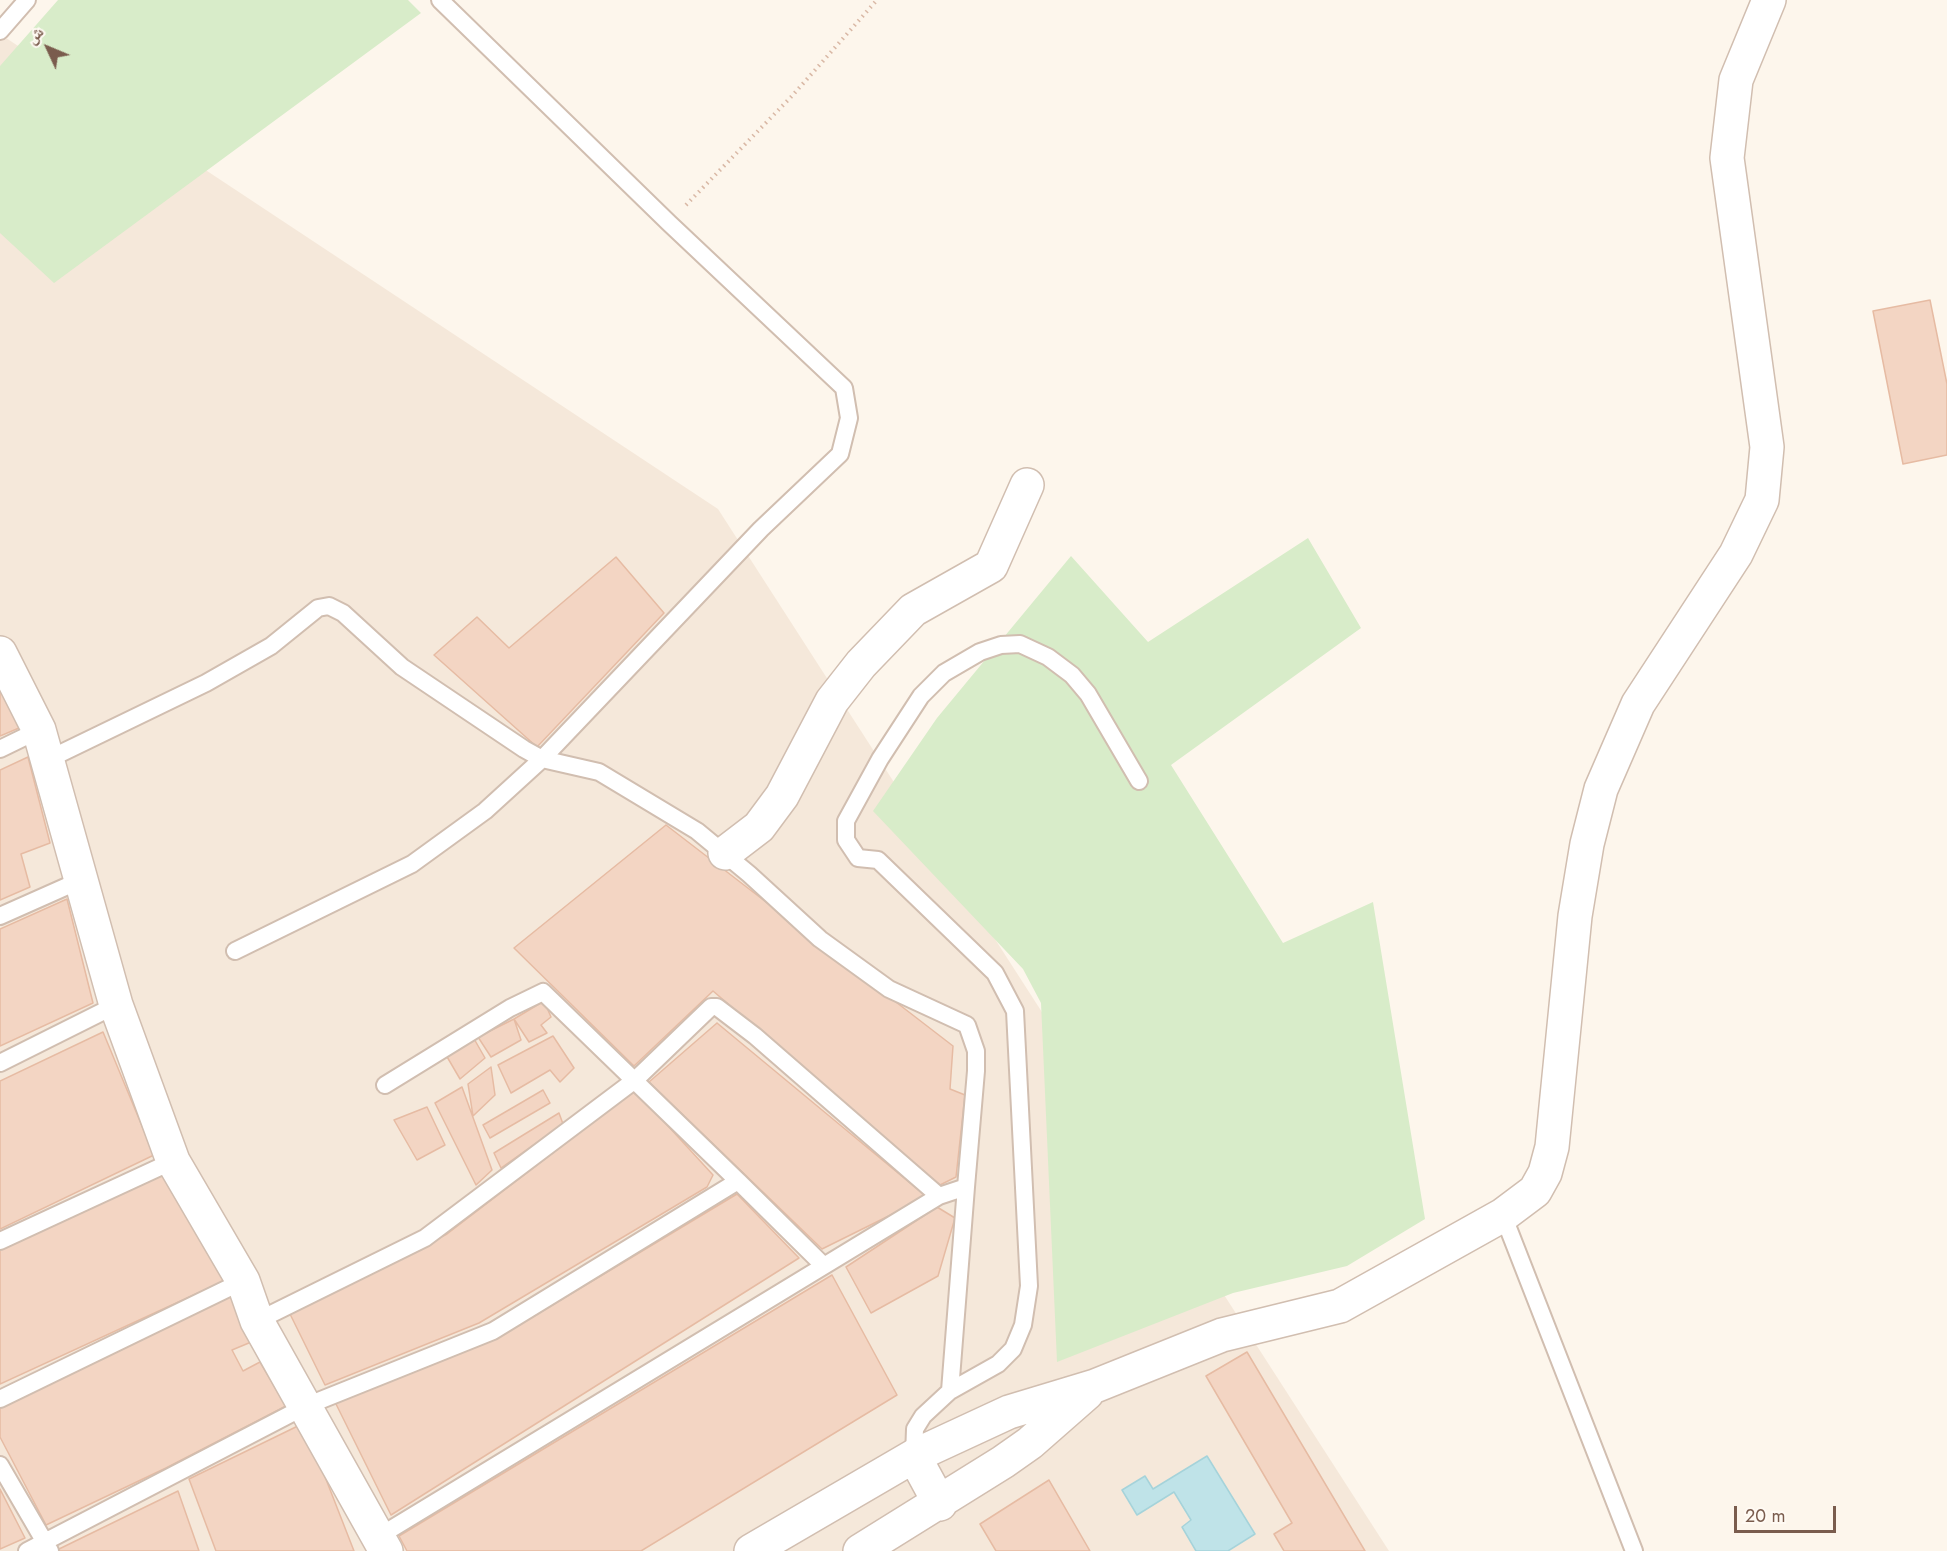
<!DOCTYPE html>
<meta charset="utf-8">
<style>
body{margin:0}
#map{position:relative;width:1947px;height:1551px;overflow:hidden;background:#fdf6ec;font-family:Jost,"Noto Naskh Arabic",sans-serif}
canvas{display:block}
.north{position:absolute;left:18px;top:18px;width:60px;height:60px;-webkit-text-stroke:4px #fffaf3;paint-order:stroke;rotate:314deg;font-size:16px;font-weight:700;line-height:24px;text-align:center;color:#7a5c4d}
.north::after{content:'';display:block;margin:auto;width:21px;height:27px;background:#7a5c4d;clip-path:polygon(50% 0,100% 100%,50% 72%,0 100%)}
.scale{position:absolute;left:1734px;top:1506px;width:102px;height:27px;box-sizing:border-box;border:3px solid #7a5c4d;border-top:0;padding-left:8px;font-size:18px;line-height:21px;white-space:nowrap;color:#7a5c4d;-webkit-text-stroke:4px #fffaf3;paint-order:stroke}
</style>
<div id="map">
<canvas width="1947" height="1551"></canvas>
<div class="north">ش</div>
<div class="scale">20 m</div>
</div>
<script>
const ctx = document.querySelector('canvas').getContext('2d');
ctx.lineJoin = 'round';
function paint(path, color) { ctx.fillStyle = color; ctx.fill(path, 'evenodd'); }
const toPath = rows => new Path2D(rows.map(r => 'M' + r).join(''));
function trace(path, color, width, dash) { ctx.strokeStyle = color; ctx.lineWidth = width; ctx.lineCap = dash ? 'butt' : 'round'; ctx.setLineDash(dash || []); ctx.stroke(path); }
const residential = toPath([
 [0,34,718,509,1389,1551,0,1551]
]);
const green = toPath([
 [58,0,408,0,421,13,54,283,0,233,0,66],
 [1308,538,1361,628,1171,765,1283,943,1373,902,1425,1219,1347,1266,1233,1293,1057,1362,1041,1003,1023,969,873,811,937,718,1071,556,1148,642]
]);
const water = toPath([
 [1207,1456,1255,1534,1228,1551,1196,1551,1182,1527,1191,1520,1174,1492,1137,1515,1122,1490,1145,1476,1153,1489,1207,1456]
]);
const building = toPath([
 [1930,300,1947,384,1947,455,1903,464,1873,311,1930,300],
 [616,557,664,613,537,747,434,655,477,617,509,648,616,557],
 [0,688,19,728,0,736,0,688],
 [28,757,50,843,21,854,30,887,0,900,0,770,28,757],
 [666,825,953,1046,950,1089,965,1095,956,1177,940,1185,713,991,634,1066,514,948,666,825],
 [67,899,93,1003,0,1046,0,929,67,899],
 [544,1001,551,1017,541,1025,547,1033,529,1042,514,1019,544,1001],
 [514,1019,521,1040,491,1057,478,1037,514,1019],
 [717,1023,927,1197,822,1249,649,1082,717,1023],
 [103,1032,154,1155,0,1229,0,1081,103,1032],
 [553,1036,574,1068,560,1082,550,1070,511,1093,498,1065,553,1036],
 [473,1037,485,1058,460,1079,446,1055,473,1037],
 [491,1067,495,1095,473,1116,468,1084,491,1067],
 [462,1087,492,1170,476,1185,435,1103,462,1087],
 [543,1090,550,1103,490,1138,483,1125,543,1090],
 [635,1090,713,1175,707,1187,479,1323,325,1385,290,1314,447,1234,635,1090],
 [427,1107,445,1145,417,1160,394,1120,427,1107],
 [559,1113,563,1124,501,1168,494,1153,559,1113],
 [163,1174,224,1281,0,1384,0,1249,163,1174],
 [737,1194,799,1258,391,1515,335,1402,499,1337,737,1194],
 [937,1207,955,1218,938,1276,871,1313,846,1267,937,1207],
 [832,1275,897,1395,641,1551,407,1551,399,1536,832,1275],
 [230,1296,256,1340,232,1350,243,1371,260,1362,286,1406,166,1468,46,1525,0,1437,0,1408,230,1296],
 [1247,1352,1365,1551,1284,1551,1274,1534,1292,1523,1206,1376,1247,1352],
 [304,1423,354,1551,216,1551,189,1479,304,1423],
 [1049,1480,1090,1551,996,1551,980,1524,1049,1480],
 [0,1489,25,1538,0,1549,0,1489],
 [178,1491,199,1551,57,1551,57,1550,178,1491]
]);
const path = toPath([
 [686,205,792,96,877,0]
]);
const lane = toPath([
 [0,31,27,0],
 [0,749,39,730],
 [49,759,206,683,271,646,318,608,329,606,343,613,402,667,524,749,542,759,599,772,697,831,749,874,820,939,889,989,967,1025,976,1051,976,1071,966,1187],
 [0,916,81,880],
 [235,951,412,864,485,811,542,759,761,529,840,454,849,418,844,388,669,223,440,0],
 [0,1063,116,1005],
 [385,1085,510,1008,543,992,738,1181],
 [1503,1215,1634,1551],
 [0,1241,173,1161],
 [257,1321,425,1238,635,1080,711,1007,717,1007,755,1036,939,1196],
 [950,1391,998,1364,1013,1349,1023,1325,1029,1286,1015,1011,995,973,878,860,858,858,846,840,846,821,880,759,921,696,944,673,980,652,1001,645,1020,644,1048,657,1072,675,1088,694,1139,781],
 [0,1399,243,1281],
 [0,1465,50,1551],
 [378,1537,939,1196,966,1187,950,1391,923,1416,915,1429,914,1456],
 [27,1551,306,1406,493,1331,738,1181,824,1266]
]);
const street = toPath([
 [0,653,39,730,116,1005,173,1161,243,1281,257,1321,386,1551],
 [725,853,759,827,782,796,832,701,861,664,913,610,991,566,1027,485],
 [914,1456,940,1504],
 [751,1551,914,1456,1009,1412,1095,1386,1222,1335,1340,1306,1503,1215,1535,1191,1545,1173,1552,1147,1575,916,1587,844,1601,789,1638,704,1736,554,1762,500,1767,447,1727,158,1736,80,1769,0],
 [860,1551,1003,1462,1030,1443,1087,1393]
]);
paint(residential, '#f5e8da');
paint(green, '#d8ecc9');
paint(water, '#bfe3e8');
trace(water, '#a5d3da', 1.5);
paint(building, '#f3d5c3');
trace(building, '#e6bba3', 1.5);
trace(lane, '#d1beb0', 20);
trace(street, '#d1beb0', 36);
trace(path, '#d9b8a5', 4, [1.5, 4.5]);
trace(lane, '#fff', 16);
trace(street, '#fff', 33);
</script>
